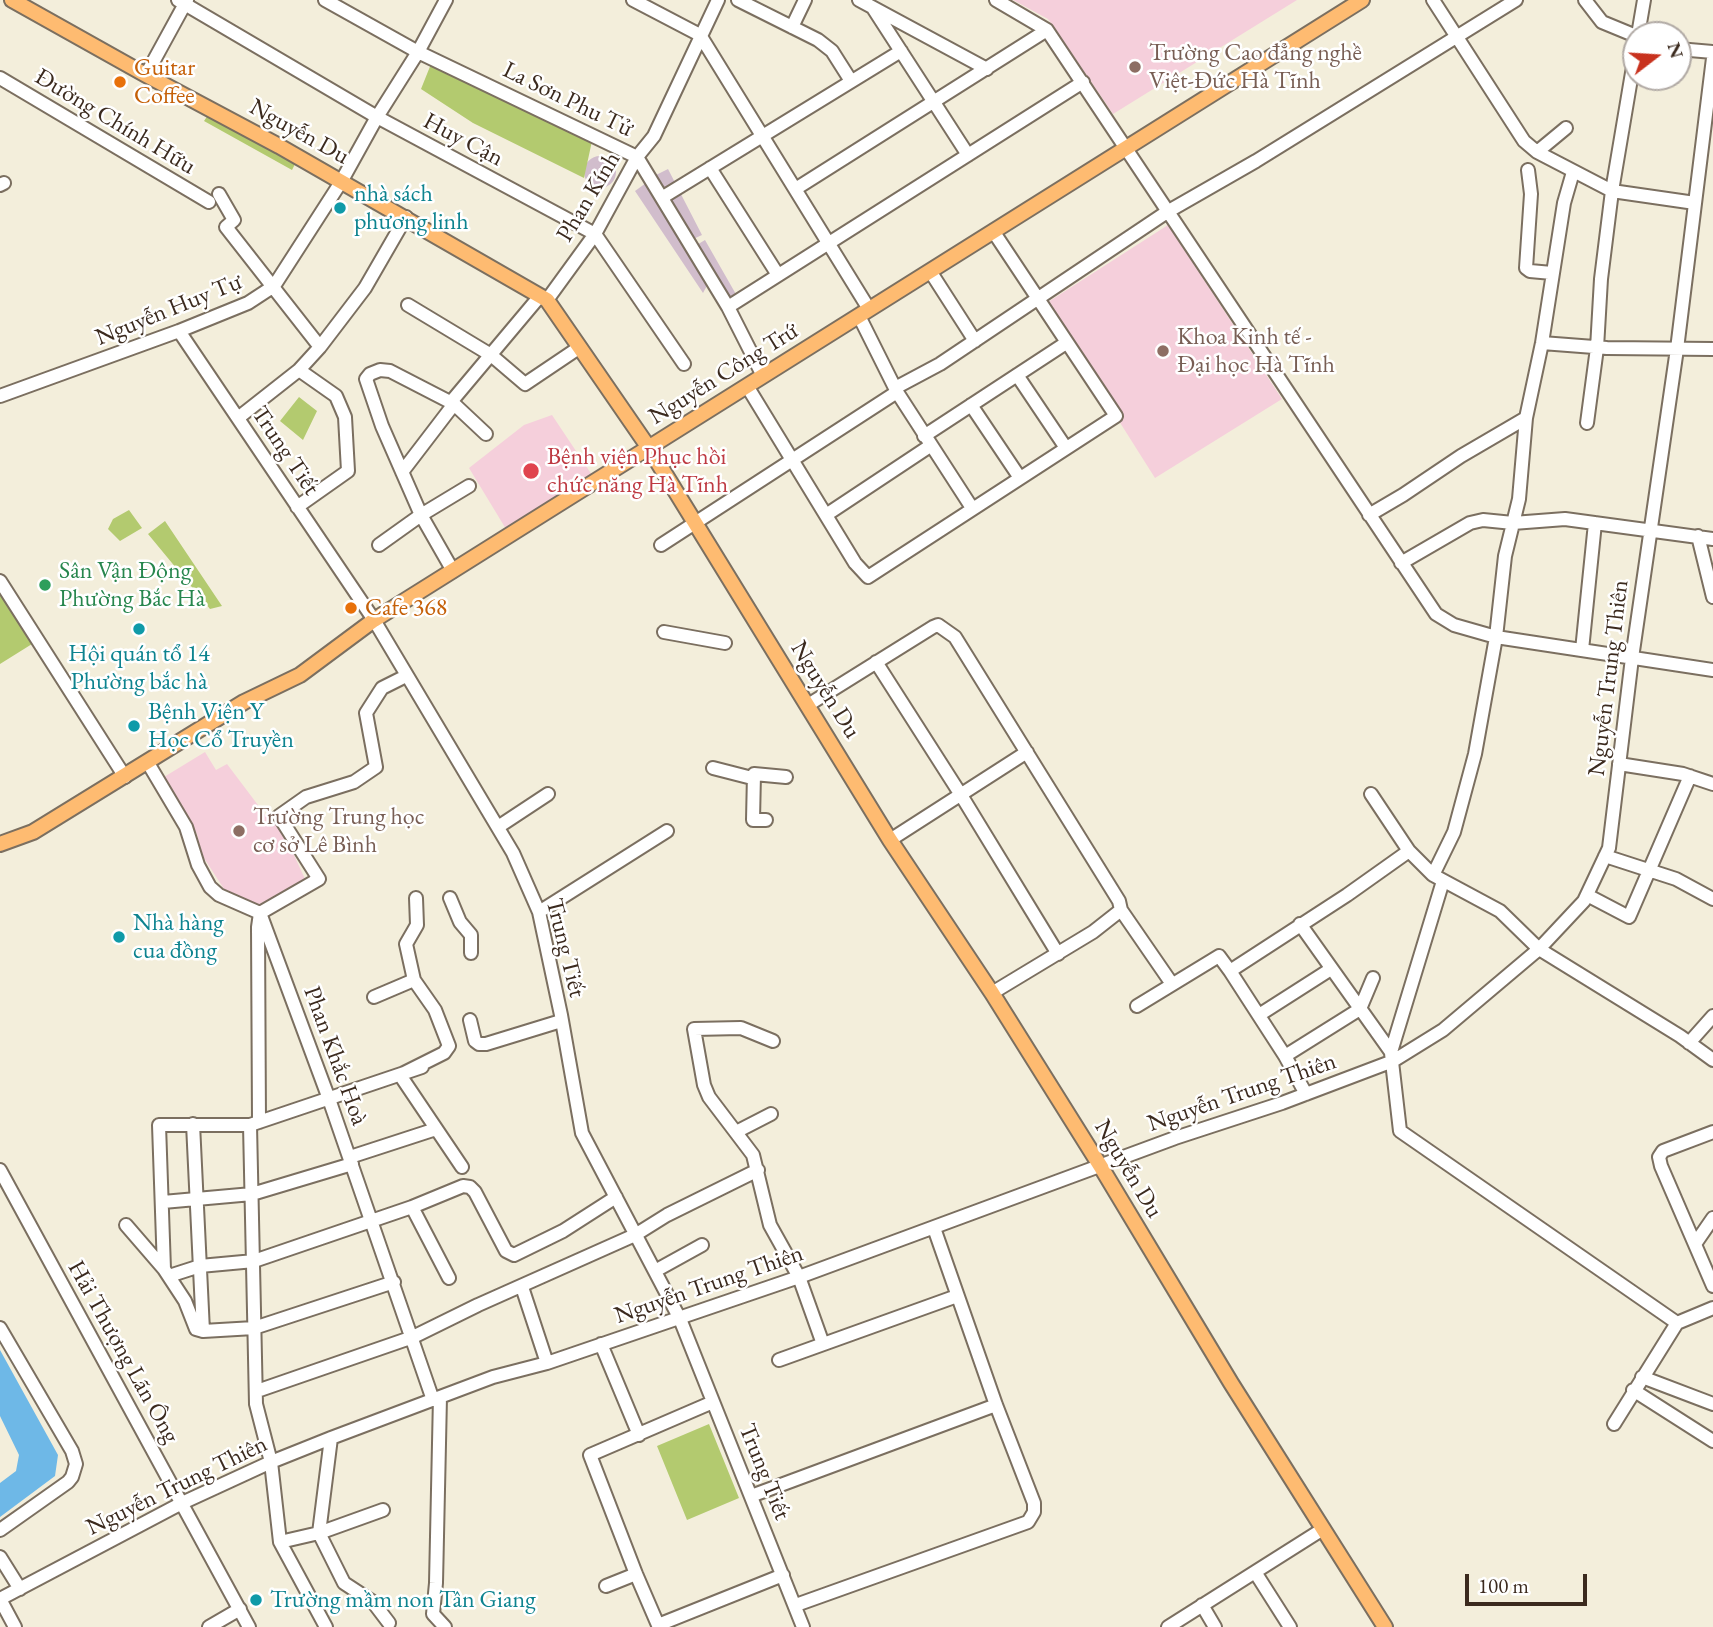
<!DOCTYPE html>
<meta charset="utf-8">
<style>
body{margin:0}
#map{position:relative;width:1713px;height:1627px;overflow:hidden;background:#f3eedb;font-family:"EB Garamond",serif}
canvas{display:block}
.north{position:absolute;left:1622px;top:21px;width:70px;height:70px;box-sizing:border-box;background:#fff;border:2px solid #b1aaa5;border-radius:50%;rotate:73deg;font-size:19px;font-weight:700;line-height:28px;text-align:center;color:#3b2a1e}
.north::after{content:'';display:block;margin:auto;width:24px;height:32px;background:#c8321e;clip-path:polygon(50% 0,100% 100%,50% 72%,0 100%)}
.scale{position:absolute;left:1465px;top:1574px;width:122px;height:32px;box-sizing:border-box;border:4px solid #3b2a1e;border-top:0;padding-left:9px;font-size:21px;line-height:24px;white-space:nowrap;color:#3b2a1e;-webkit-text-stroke:5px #fff;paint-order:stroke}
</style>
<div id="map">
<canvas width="1713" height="1627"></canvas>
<div class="north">N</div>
<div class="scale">100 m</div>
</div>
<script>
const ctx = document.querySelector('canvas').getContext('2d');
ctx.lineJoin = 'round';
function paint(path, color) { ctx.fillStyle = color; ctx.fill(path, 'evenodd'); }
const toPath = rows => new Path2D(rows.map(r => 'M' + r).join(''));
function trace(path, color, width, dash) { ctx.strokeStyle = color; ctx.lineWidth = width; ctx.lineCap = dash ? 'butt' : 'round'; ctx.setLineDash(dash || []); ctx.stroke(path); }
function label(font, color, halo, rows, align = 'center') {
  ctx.font = font + ' "EB Garamond",serif'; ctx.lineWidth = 5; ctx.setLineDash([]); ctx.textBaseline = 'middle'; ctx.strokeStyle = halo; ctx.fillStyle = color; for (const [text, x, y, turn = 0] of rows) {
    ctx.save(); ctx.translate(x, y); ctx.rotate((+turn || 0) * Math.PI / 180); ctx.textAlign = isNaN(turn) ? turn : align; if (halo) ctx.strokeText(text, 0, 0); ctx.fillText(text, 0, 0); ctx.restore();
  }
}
const built = toPath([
 [1013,0,1297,0,1113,114,1048,19],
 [1168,225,1282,399,1155,478,1045,304],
 [552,415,592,475,506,529,469,468,524,425],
 [205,752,216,770,227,764,267,817,282,829,305,879,258,905,224,889,202,855,197,834,164,777]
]);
const industrial = toPath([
 '584 172a16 16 0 1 1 32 0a16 16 0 1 1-32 0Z',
 [668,169,702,235,689,241,656,175],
 [646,183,710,280,703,293,635,191],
 [705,240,737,296,727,301,695,246]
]);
const green = toPath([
 [433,59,592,141,584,178,473,123,421,89],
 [208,115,295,164,292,170,204,121],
 [299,397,317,411,303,440,280,421],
 [129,510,142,528,120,541,108,529,113,519],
 [165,521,222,606,210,609,148,534],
 [0,593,32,644,0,664],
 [709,1424,739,1498,687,1520,657,1446]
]);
const water = toPath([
 [0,1350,58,1455,55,1476,0,1517,0,1483,16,1471,19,1455,0,1416]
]);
const minor = toPath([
 [178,0,377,117,595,234,684,364],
 [325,0,418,52,637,157,728,307,763,376],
 [633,0,700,35,869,309],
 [738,0,818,40,832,51,851,81],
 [859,0,987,69],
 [996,0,1047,30,1436,614,1454,625,1496,637,1713,670],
 [1433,0,1524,141,1537,152,1612,191,1695,203],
 [1585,0,1602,22,1636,36],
 [873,8,968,155],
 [792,27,805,0],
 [1638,35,1644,0],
 [1678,49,1713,52],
 [146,75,187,0],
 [0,78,209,202],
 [1537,152,1566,128],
 [710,168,778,275],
 [1528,170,1531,194,1526,268,1530,271,1552,273],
 [1573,172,1564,203,1542,343,1526,418,1519,499,1505,556,1496,637,1475,754,1454,832,1433,875,1500,911,1539,949,1680,1036,1713,1060],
 [0,185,4,183],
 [797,188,1047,30],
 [219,194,234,220,226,227,320,347,365,288,406,217],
 [663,197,901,51],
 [930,271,975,341],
 [547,300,595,234,637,157,654,136,718,0],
 [408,305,491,355,525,384,580,347],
 [728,307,1083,82],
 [859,316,897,392,972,508],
 [179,331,374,620,513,853,539,912,561,1015,582,1133,680,1319,803,1627],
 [1542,343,1607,348,1713,349],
 [299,370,320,347],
 [1017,375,1066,448],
 [747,386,855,563,868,577,1116,416,993,231],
 [895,388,940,364,1167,212,1256,161,1516,0],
 [0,396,179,331,248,303,274,286,341,182,377,117,418,52,446,0],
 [451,402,540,296],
 [971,405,1020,478],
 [238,418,299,370,336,396,345,417,348,471,297,507],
 [1587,423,1597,348,1601,279,1612,191,1636,49],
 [924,436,1066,343],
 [402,472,454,404],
 [826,515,930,446],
 [1369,515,1403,495,1461,456,1526,418],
 [1698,536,1713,597],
 [379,545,421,515,469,486],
 [661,545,897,392],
 [1401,563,1470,523,1483,520,1513,523,1565,519,1713,539],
 [453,571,421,515,382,426,366,379,370,374,380,370,390,371,454,404,486,434],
 [0,581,125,777],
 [664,632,725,643],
 [1582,650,1595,523],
 [876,662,961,795,1058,954],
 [808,705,933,627,938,625,955,637,1119,901,1121,910,1172,984],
 [148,763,186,827,198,865,210,887,219,895,260,913,329,1099,433,1400],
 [1619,764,1683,774,1713,784],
 [713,768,752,778],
 [1371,794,1409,851,1433,875],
 [766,820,753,820,754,774,786,777],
 [498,827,548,794],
 [890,840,1027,752],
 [1605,856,1676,879,1713,899],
 [1587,895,1629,917,1690,776],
 [416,898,417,925,406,944,414,980,435,1010,449,1046,444,1053,400,1075,462,1167],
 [450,898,460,922,471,935,471,953],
 [539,912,667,831],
 [1300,924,1391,1052,1443,881],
 [992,993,1093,932,1121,910],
 [374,997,414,980],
 [1137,1006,1219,956,1230,971],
 [1259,1015,1331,969],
 [470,1020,475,1041,479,1044,486,1044,561,1021],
 [773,1041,741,1028,694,1029,704,1085,709,1097,753,1155,770,1225,799,1277,823,1344],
 [1689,1043,1713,1016],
 [1391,1053,1400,1131,1677,1323,1713,1308],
 [1285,1056,1360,1009,1373,978],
 [1306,1094,1285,1056,1230,971,1347,895,1409,851],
 [259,1122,258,927,260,913,319,879,279,816,306,797,354,782,376,767,366,713,382,688,406,676],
 [193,1124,203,1331],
 [250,1125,256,1404,271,1462,280,1542,326,1627],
 [736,1132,771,1114],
 [1713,1132,1663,1151,1659,1157,1661,1166,1713,1286],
 [350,1157,436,1129],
 [0,1170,249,1627],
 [163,1202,252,1194,352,1164],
 [412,1207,449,1278],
 [126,1225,164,1269,185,1301,196,1329,203,1331,254,1328,394,1282],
 [1695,1244,1713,1218],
 [164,1269,159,1125,250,1125,422,1067],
 [655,1271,702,1245],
 [169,1276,200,1266,254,1261,412,1207,463,1186,470,1187,475,1192,506,1251,514,1255,563,1231,616,1197],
 [522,1287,547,1363],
 [0,1328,72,1451,76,1464,72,1477,68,1482,0,1530],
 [601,1344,639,1435],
 [779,1360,957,1296],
 [1642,1377,1713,1404],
 [1633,1390,1713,1441],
 [257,1391,413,1337,478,1305,635,1235,667,1215,758,1170],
 [440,1397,436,1583,433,1614,445,1627],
 [713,1402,590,1455,636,1574,658,1625,783,1575],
 [1614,1424,1677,1323],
 [331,1438,319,1533,344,1583,373,1602,389,1623],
 [751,1496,996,1405],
 [280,1542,319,1533,383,1510],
 [0,1557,20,1589],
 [1255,1572,1290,1627],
 [606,1586,636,1574],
 [0,1599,182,1503,271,1462,331,1438,493,1377,547,1363,799,1277,1175,1138,1282,1103,1393,1061,1443,1030,1539,949,1584,901,1609,848,1632,658,1677,349,1713,58],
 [0,1599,15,1627],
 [796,1605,1028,1522,1034,1512,1034,1503,996,1405,934,1228],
 [1202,1605,1215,1627],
 [209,1627,240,1609],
 [1168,1627,1323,1529]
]);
const major = toPath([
 [12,0,146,75,279,146,547,300,649,448,890,840,992,993,1101,1167,1231,1383,1385,1627],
 [0,844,33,832,244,702,300,675,374,620,1362,0]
]);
const markers = [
 [1135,67,7,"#8d6e63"],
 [120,82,7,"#e8710a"],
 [340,208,7,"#0f9aa8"],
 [1163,351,7,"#8d6e63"],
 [531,471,9,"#e0444e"],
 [45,585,7,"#2e9e5b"],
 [351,608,7,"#e8710a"],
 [139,629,7,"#0f9aa8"],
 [134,726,7,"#0f9aa8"],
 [239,831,7,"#8d6e63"],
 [119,937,7,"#0f9aa8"],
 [256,1600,7,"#0f9aa8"]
];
const educationNames = [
 ["Trường Cao đẳng nghề",1149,53],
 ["Việt-Đức Hà Tĩnh",1149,81],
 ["Khoa Kinh tế -",1177,337],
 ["Đại học Hà Tĩnh",1177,365],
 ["Trường Trung học",253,817],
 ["cơ sở Lê Bình",253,845]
];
const foodNames = [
 ["Guitar",134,68],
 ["Coffee",134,96],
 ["Cafe 368",365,608]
];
const streetNames = [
 ["La Sơn Phu Tử",568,100,26],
 ["Đường Chính Hữu",115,122,31],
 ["Nguyễn Du",299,132,29],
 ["Huy Cận",463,140,28],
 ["Phan Kính",589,197,-59],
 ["Nguyễn Huy Tự",169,310,-22],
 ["Nguyễn Công Trứ",724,374,-32],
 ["Trung Tiết",285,451,56],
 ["Nguyễn Trung Thiên",1609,678,-83],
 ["Nguyễn Du",825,690,58],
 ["Trung Tiết",565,948,76],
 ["Phan Khắc Hoà",335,1056,70],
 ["Nguyễn Trung Thiên",1242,1093,-19],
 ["Nguyễn Du",1128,1169,59],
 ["Nguyễn Trung Thiên",709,1285,-19],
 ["Hải Thượng Lãn Ông",123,1352,61],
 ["Trung Tiết",764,1472,68],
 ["Nguyễn Trung Thiên",177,1486,-26]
];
const cultureNames = [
 ["nhà sách",354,194],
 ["phương linh",354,222],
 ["Hội quán tổ 14",139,654,"center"],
 ["Phường bắc hà",139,682,"center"],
 ["Bệnh Viện Y",148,712],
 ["Học Cổ Truyền",148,740],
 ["Nhà hàng",133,923],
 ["cua đồng",133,951],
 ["Trường mầm non Tân Giang",270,1600]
];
const healthNames = [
 ["Bệnh viện Phục hồi",547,457],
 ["chức năng Hà Tĩnh",547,485]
];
const leisureNames = [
 ["Sân Vận Động",59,571],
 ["Phường Bắc Hà",59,599]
];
paint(built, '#f5cfdb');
paint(industrial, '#d1bdcc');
paint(green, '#b3ca6f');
paint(water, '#6eb8e7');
trace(minor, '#7b6f60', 16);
trace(major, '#7b6f60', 18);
trace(minor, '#fff', 12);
trace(major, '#febb71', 14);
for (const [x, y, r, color] of markers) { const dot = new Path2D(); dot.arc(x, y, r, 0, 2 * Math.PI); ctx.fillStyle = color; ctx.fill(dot); trace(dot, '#fff', 2.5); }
label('24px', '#785e54', '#fff', educationNames, 'left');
label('24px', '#c56008', '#fff', foodNames, 'left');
label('24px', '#3b2a1e', '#fff', streetNames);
label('24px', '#0d838f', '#fff', cultureNames, 'left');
label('24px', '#be3a42', '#fff', healthNames, 'left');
label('24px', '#27864d', '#fff', leisureNames, 'left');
</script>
